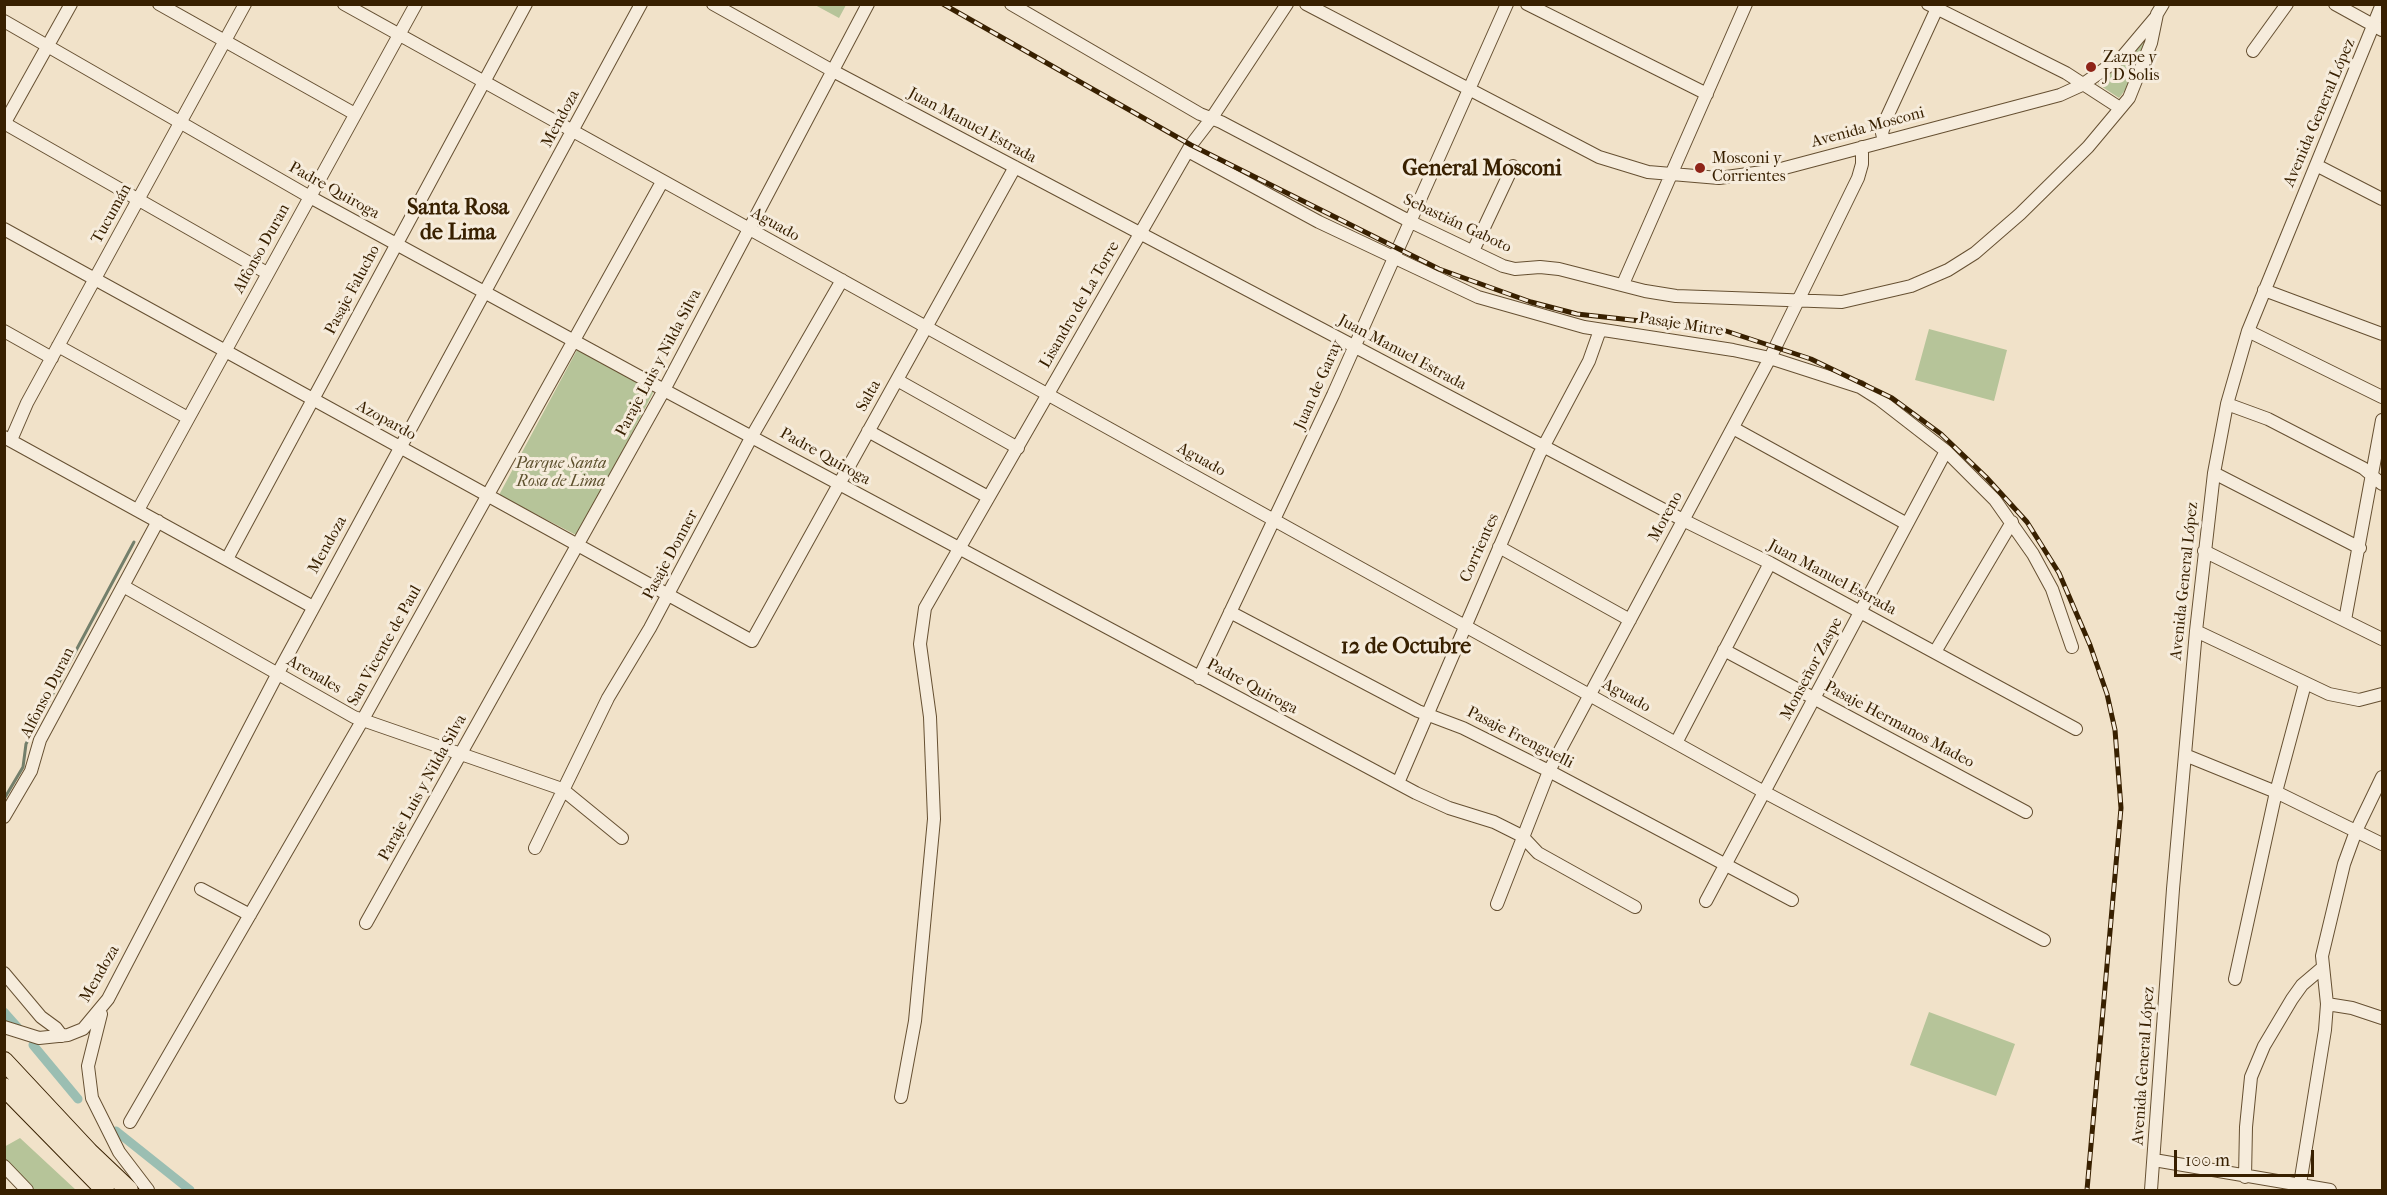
<!DOCTYPE html>
<meta charset="utf-8">
<style>
body{margin:0}
#map{position:relative;width:2387px;height:1195px;overflow:hidden;background:#f1e2c9;font-family:"IM FELL French Canon",serif}
canvas{display:block}
.frame{position:absolute;inset:0;border:6px solid #382000;pointer-events:none}
.scale{position:absolute;left:2174px;top:1150px;width:140px;height:27px;box-sizing:border-box;border:3px solid #382000;border-top:0;padding-left:8px;font-size:18px;line-height:21px;white-space:nowrap;color:#382000;-webkit-text-stroke:4px #f6ecdc;paint-order:stroke}
</style>
<div id="map">
<canvas width="2387" height="1195"></canvas>
<div class="frame"></div>
<div class="scale">100 m</div>
</div>
<script>
const ctx = document.querySelector('canvas').getContext('2d');
ctx.lineJoin = 'round';
function paint(path, color) { ctx.fillStyle = color; ctx.fill(path, 'evenodd'); }
const toPath = rows => new Path2D(rows.map(r => 'M' + r).join(''));
function trace(path, color, width, dash) { ctx.strokeStyle = color; ctx.lineWidth = width; ctx.lineCap = dash ? 'butt' : 'round'; ctx.setLineDash(dash || []); ctx.stroke(path); }
function label(font, color, halo, rows, align = 'center') {
  ctx.font = font + ' "IM FELL French Canon",serif'; ctx.lineWidth = 6; ctx.setLineDash([]); ctx.textBaseline = 'middle'; ctx.strokeStyle = halo; ctx.fillStyle = color; for (const [text, x, y, turn = 0] of rows) {
    ctx.save(); ctx.translate(x, y); ctx.rotate((+turn || 0) * Math.PI / 180); ctx.textAlign = isNaN(turn) ? turn : align; if (halo) ctx.strokeText(text, 0, 0); ctx.fillText(text, 0, 0); ctx.restore();
  }
}
const green = toPath([
 [815,5,846,4,846,5,839,18],
 [2145,41,2133,80,2119,98,2098,84,2130,57],
 [1929,329,2007,350,1994,401,1915,380],
 [577,350,654,391,578,536,499,495],
 [1929,1012,2015,1044,1996,1096,1910,1065],
 [20,1138,76,1190,21,1190,5,1172,4,1147]
]);
const stream = toPath([
 [4,799,23,767,26,744,134,542]
]);
const canal = toPath([
 [4,1012,20,1030],
 [33,1045,78,1099],
 [116,1131,190,1190]
]);
const minor = toPath([
 [159,4,355,114],
 [344,4,1766,793,2044,940],
 [713,4,833,71,1683,520,1770,563,2076,729],
 [1011,4,1200,114,1221,122,1411,222,1503,266,1515,269,1540,267,1559,269,1645,291,1676,296,1842,302,1911,286,1948,270,1975,253,2020,214,2088,147,2129,98,2151,43,2157,14,2163,4],
 [1306,4,1599,157,1648,172,1719,178,1777,170,2060,95,2082,85,2123,56,2155,18],
 [1527,4,1707,94],
 [1928,4,2066,73,2120,108],
 [2335,4,2382,30],
 [4,21,310,197,664,390,1416,793,1449,808,1494,822,1522,836,1538,853,1635,907],
 [2253,51,2287,4],
 [4,123,267,273],
 [4,124,71,4],
 [1884,141,1882,133,1886,119,1939,4],
 [1188,151,1319,222,1478,297,1584,327,1733,350,1770,358,1860,387,1879,399,1946,451,1995,500,2033,554,2052,589,2072,647],
 [2316,165,2382,199],
 [4,229,752,641,1015,167],
 [1473,251,1513,166],
 [1623,284,1746,4],
 [2264,290,2382,334],
 [4,331,52,358],
 [2248,331,2382,397],
 [58,346,188,418],
 [897,380,1018,448],
 [2227,404,2268,419,2363,468,2382,484],
 [1733,428,1907,524],
 [868,431,988,497],
 [4,437,313,607],
 [11,440,27,403,245,4],
 [2214,473,2360,548],
 [138,510,416,4],
 [1499,547,1630,620],
 [2204,551,2382,639],
 [227,559,526,4],
 [123,586,354,717,562,789,622,838],
 [1230,612,1418,711,1463,728,1549,771,1792,900],
 [2345,620,2382,420],
 [2196,631,2329,694,2359,700,2382,694],
 [1724,650,2026,812],
 [1935,652,2012,522],
 [1199,678,1333,395,1507,4],
 [1676,743,1770,563],
 [2185,755,2276,792,2382,844],
 [1398,783,1539,455,1589,361,1600,330],
 [4,817,31,771,40,740,158,521],
 [535,848,608,698,650,628,752,436,842,280],
 [201,889,250,915],
 [1706,901,1946,451],
 [1497,904,1549,771,1770,358,1858,178,1862,164,1862,147],
 [366,923,664,390,868,4],
 [4,973,41,1017,56,1028,62,1036],
 [2235,979,2276,792,2305,684],
 [2327,1004,2352,1008,2382,1018],
 [101,1014,88,1066,92,1098,119,1152,148,1190],
 [4,1027,39,1038,68,1035,83,1029,108,999,278,673,641,4],
 [901,1097,915,1021,934,819,930,717,920,644,925,608,1191,145,1211,119,1287,4],
 [130,1122,362,721,662,182],
 [2154,1160,2330,1190],
 [4,1166,27,1190],
 [2245,1177,2246,1127,2251,1077,2264,1046,2292,999,2302,985,2322,968],
 [2300,1184,2325,1030,2327,1004,2322,956,2344,864,2356,831,2382,777],
 [2151,1190,2173,889,2196,631,2214,473,2227,404,2248,331,2382,4]
]);
const highway = toPath([
 [4,1061,89,1152,129,1190],
 [4,1087,105,1190]
]);
const rail = toPath([
 [943,4,1191,145,1439,269,1531,302,1577,314,1723,330,1811,359,1892,398,1941,434,1986,477,2027,522,2059,573,2090,645,2107,694,2115,730,2121,808,2087,1190]
]);
const markers = [
 [2091,67,6,"#8f2418"],
 [1700,168,6,"#8f2418"]
];
const poiNames = [
 ["Zazpe y",2103,58],
 ["J D Solis",2103,76],
 ["Mosconi y",1712,159],
 ["Corrientes",1712,177]
];
const streetNames = [
 ["Avenida General López",2320,113,-67],
 ["Mendoza",561,119,-62],
 ["Juan Manuel Estrada",972,126,28],
 ["Avenida Mosconi",1868,128,-15],
 ["Padre Quiroga",334,191,29],
 ["Tucumán",112,214,-61],
 ["Sebastián Gaboto",1457,224,25],
 ["Aguado",775,225,29],
 ["Alfonso Duran",262,249,-61],
 ["Pasaje Falucho",353,290,-62],
 ["Lisandro de La Torre",1080,305,-60],
 ["Pasaje Mitre",1681,325,9],
 ["Juan Manuel Estrada",1402,353,28],
 ["Paraje Luis y Nilda Silva",659,363,-62],
 ["Juan de Garay",1319,385,-66],
 ["Salta",869,396,-61],
 ["Azopardo",386,421,29],
 ["Padre Quiroga",825,457,29],
 ["Aguado",1201,460,29],
 ["Moreno",1666,517,-62],
 ["Mendoza",328,545,-61],
 ["Corrientes",1480,548,-66],
 ["Pasaje Donner",671,555,-62],
 ["Juan Manuel Estrada",1832,578,28],
 ["Avenida General López",2185,581,-84],
 ["San Vicente de Paul",385,646,-61],
 ["Monseñor Zaspe",1812,669,-62],
 ["Arenales",314,675,30],
 ["Padre Quiroga",1252,687,28],
 ["Alfonso Duran",48,693,-63],
 ["Aguado",1626,696,29],
 ["Pasaje Hermanos Madeo",1899,725,28],
 ["Pasaje Frenguelli",1520,738,27],
 ["Paraje Luis y Nilda Silva",423,788,-61],
 ["Mendoza",100,974,-60],
 ["Avenida General López",2144,1066,-86]
];
const parkNames = [
 ["Parque Santa",561,464],
 ["Rosa de Lima",561,482]
];
const districtNames = [
 ["General Mosconi",1482,170],
 ["Santa Rosa",458,209],
 ["de Lima",458,234],
 ["12 de Octubre",1406,648]
];
paint(green, '#b6c499');
trace(stream, '#737f6b', 3);
trace(canal, '#9bbeb2', 9);
trace(minor, '#665032', 14);
trace(highway, '#382000', 20);
trace(minor, '#f6ecdc', 12);
trace(highway, '#f1e2c9', 18);
trace(rail, '#382000', 5);
trace(rail, '#f6ecdc', 3, [9]);
for (const [x, y, r, color] of markers) { const dot = new Path2D(); dot.arc(x, y, r, 0, 2 * Math.PI); ctx.fillStyle = color; ctx.fill(dot); trace(dot, '#f6ecdc', 2); }
label('16px', '#382000', '#f6ecdc', poiNames, 'left');
label('16px', '#382000', '#f6ecdc', streetNames);
label('italic 16px', '#5e512e', '#f6ecdc', parkNames);
label('bold 22px', '#382000', '#f6ecdc', districtNames);
</script>
